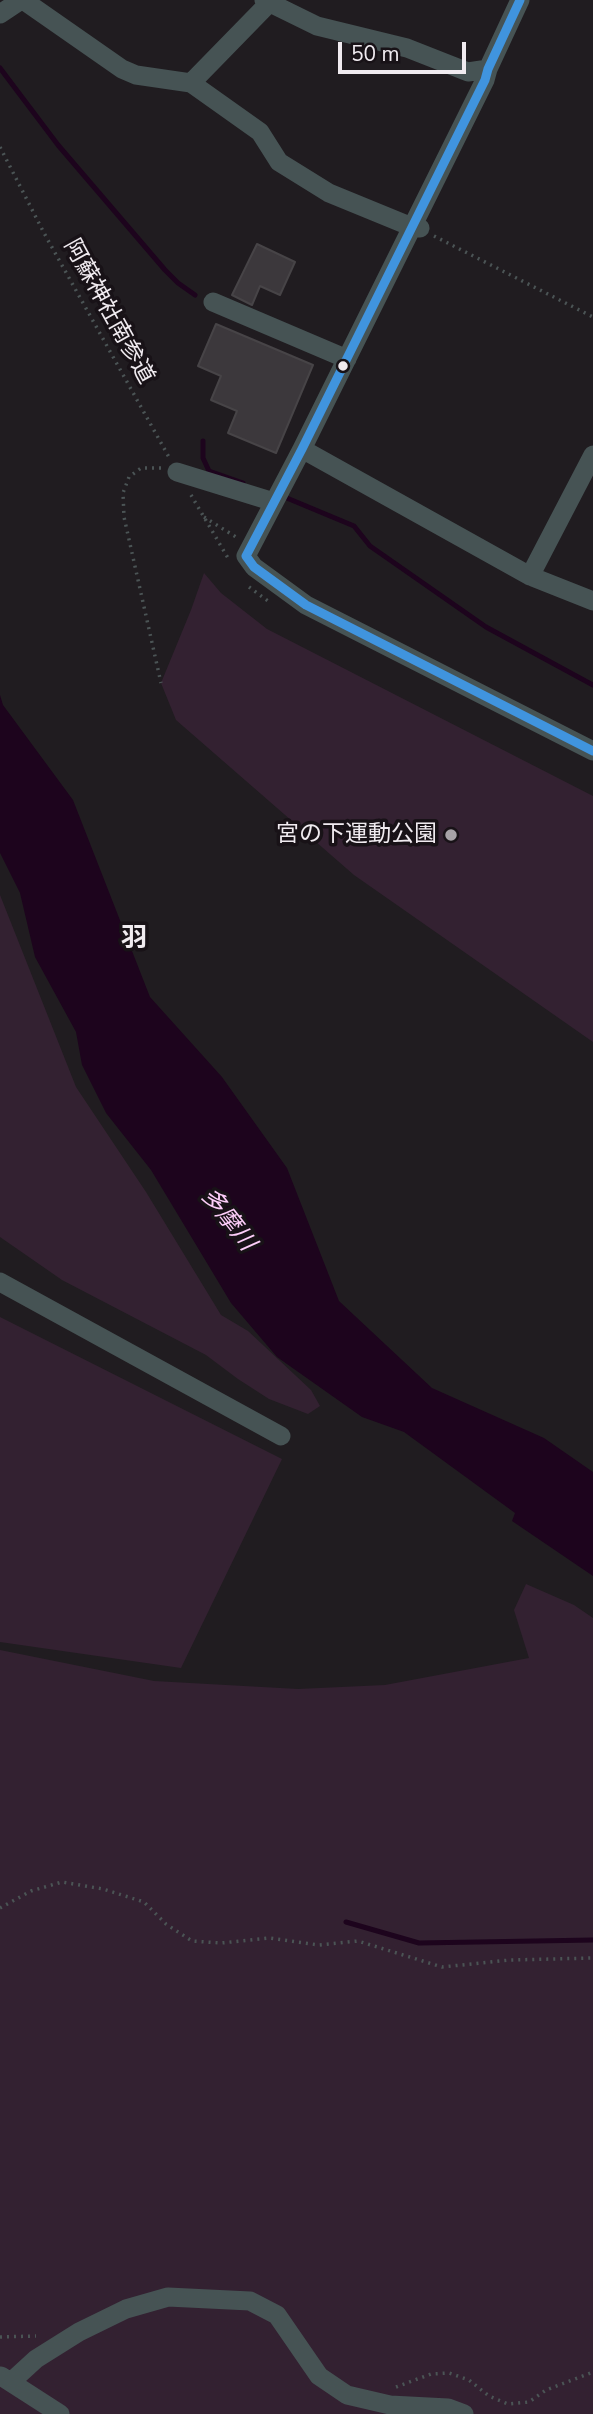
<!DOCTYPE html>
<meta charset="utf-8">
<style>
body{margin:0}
#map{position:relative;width:593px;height:2414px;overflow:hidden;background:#201c20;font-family:"Nunito Sans",sans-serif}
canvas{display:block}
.scale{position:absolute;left:338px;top:42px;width:128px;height:32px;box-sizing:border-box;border:4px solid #f0ebf0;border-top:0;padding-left:9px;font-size:21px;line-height:24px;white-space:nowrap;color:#f0ebf0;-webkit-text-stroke:5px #181217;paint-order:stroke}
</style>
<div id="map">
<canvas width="593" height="2414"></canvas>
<div class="scale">50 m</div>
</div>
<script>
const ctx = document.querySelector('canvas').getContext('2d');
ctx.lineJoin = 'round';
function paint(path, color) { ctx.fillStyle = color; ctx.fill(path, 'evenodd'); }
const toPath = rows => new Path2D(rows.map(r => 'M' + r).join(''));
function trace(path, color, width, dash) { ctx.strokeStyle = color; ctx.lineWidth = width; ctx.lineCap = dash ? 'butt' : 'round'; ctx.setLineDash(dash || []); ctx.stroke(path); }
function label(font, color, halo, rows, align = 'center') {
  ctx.font = font + ' "Nunito Sans","Noto Sans JP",sans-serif'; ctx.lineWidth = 7; ctx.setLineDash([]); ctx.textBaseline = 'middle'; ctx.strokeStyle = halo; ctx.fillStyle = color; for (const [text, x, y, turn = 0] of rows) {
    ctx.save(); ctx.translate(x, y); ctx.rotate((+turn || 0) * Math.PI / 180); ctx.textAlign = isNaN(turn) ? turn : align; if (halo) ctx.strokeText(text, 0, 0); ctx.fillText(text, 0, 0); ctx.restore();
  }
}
const green = toPath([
 [204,573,221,593,267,629,593,796,593,1042,354,875,176,720,161,683,191,610],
 [0,895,76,1087,146,1192,221,1315,248,1331,311,1390,320,1406,308,1414,269,1399,238,1379,206,1355,62,1280,0,1237],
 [0,1317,282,1459,181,1668,0,1642],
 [526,1584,574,1605,593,1618,593,2414,0,2414,0,1650,154,1681,298,1689,385,1685,529,1658,514,1610]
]);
const water = toPath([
 [0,695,3,705,73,800,150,997,222,1077,287,1168,339,1301,432,1388,544,1438,593,1472,593,1576,512,1521,515,1513,404,1432,362,1417,277,1357,231,1303,151,1170,106,1113,82,1065,76,1032,35,957,20,893,0,853]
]);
const stream = toPath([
 [0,68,58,145,165,270,178,283,195,295],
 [203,441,203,458,209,471,243,483],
 [282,496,354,526,370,546,486,627,593,685],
 [346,1922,419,1943,593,1940]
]);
const building = toPath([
 [257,244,295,262,280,295,260,286,252,305,232,295,257,244],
 [216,324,313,365,276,453,228,433,237,411,211,400,221,376,198,366,216,324]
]);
const path = toPath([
 [0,147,44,233,170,459],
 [434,236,593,317],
 [161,468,141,468,129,477,123,493,124,517,161,683],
 [191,495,228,558],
 [204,517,236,537],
 [249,587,268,601],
 [0,1908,31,1891,62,1882,103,1889,144,1902,166,1924,192,1941,221,1943,269,1938,319,1945,358,1941,442,1967,510,1960,593,1958],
 [0,2337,36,2336],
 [396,2387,431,2374,449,2373,469,2380,489,2396,508,2404,529,2402,546,2390,593,2372]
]);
const minor = toPath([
 [23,0,122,69,136,75,191,83,260,132,279,162,329,193,412,227,420,228],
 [264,0,317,26,407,48,468,72,488,69],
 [520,0,488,69,485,80,302,449,246,556,254,567,306,605,593,751],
 [0,14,21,0],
 [191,83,269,3],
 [213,302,347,359],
 [302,449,530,576,593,601],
 [177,472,274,502],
 [530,576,593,455],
 [0,1282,281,1436],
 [1,2376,60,2414],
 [12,2381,36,2359,79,2332,126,2309,168,2297,250,2301,277,2315,319,2376,347,2395,390,2405,448,2408,464,2414]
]);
const bus1 = toPath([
 [520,0,488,69,485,80,302,449,246,556,254,567,306,605,593,751]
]);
const markers = [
 [343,366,6,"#f0ebf0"],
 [451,835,7,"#a7a3a7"]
];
const streetNames = [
 ["阿蘇神社南参道",108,312,61]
];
const poiNames = [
 ["宮の下運動公園",437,835]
];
const waterNames = [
 ["多摩川",227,1220,52]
];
const quarterNames = [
 ["羽",134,940]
];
paint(green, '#332131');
paint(water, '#1d041d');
trace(stream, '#1d041d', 5);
paint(building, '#3c383c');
trace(building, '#474447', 2);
trace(path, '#4b5455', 3.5, [2, 5]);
trace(minor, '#465354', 19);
trace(bus1, '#4094de', 9);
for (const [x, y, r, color] of markers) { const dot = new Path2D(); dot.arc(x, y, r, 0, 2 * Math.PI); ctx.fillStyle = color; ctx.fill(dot); trace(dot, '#181217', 2.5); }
label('23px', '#f0ebf0', '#181217', streetNames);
label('23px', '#f0ebf0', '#181217', poiNames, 'right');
label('italic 24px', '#fdcef9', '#181217', waterNames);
label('bold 26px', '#f0ebf0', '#181217', quarterNames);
</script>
